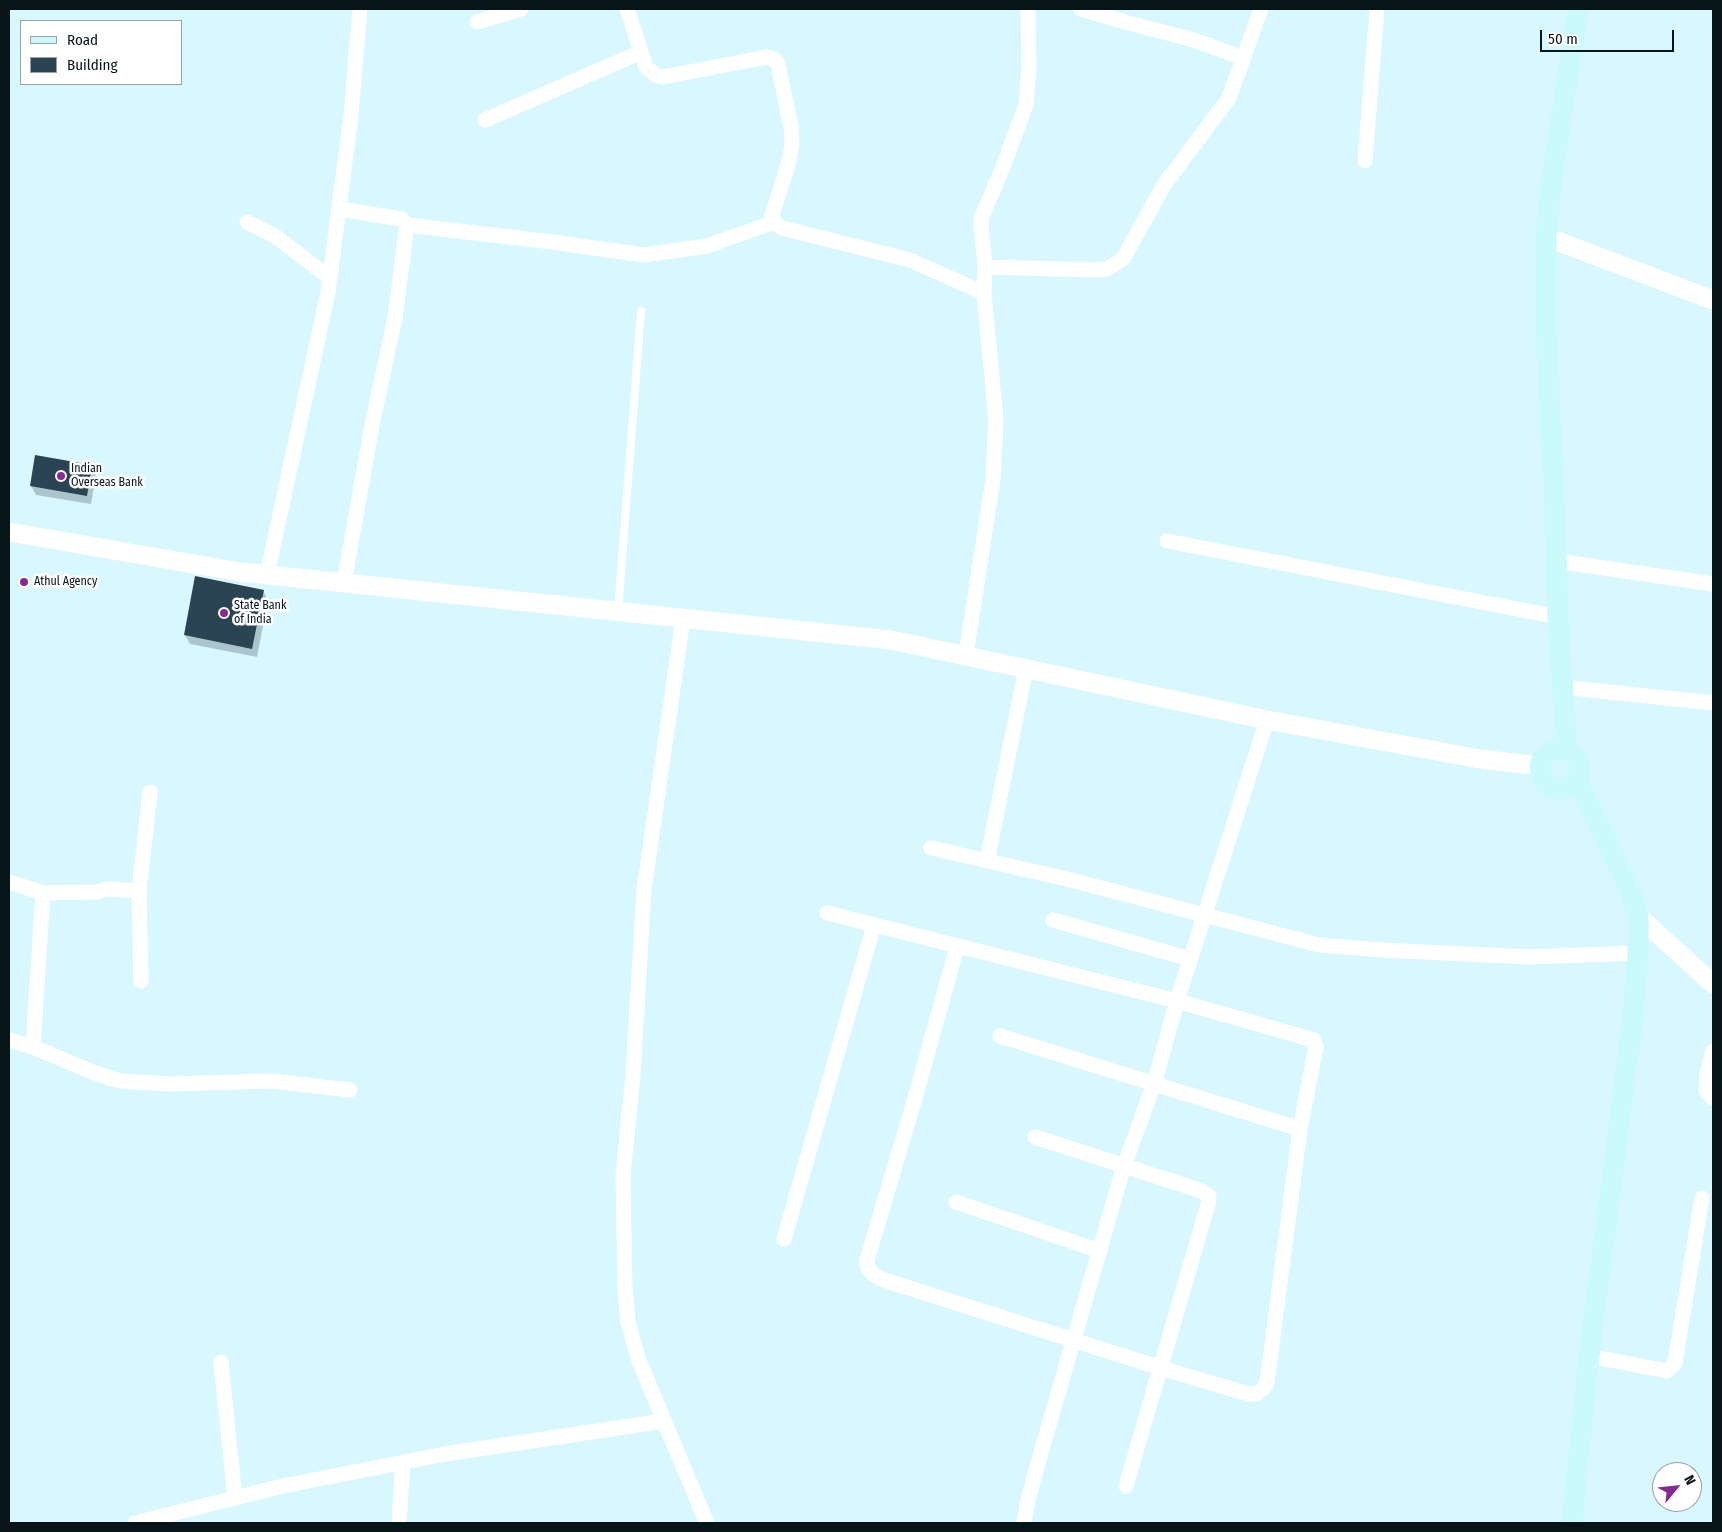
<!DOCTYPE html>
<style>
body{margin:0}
#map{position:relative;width:1722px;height:1532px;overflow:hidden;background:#d8f7ff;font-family:"Fira Sans Condensed",sans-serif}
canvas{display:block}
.frame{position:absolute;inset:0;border:10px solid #071418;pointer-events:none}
.legend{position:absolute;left:20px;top:20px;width:162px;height:65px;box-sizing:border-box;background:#fefefe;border:1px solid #9ba0a2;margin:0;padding:6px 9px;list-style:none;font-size:15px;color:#071418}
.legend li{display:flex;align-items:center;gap:10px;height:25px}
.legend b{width:25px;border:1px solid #9ba0a2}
.north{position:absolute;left:1652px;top:1462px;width:50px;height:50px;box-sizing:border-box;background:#fefefe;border:1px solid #9ba0a2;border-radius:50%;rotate:62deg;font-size:14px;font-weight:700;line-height:20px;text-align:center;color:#071418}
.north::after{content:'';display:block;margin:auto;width:18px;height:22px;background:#882993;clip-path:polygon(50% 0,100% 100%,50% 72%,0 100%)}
.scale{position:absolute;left:1540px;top:30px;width:134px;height:22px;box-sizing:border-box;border:2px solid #071418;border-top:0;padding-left:6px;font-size:15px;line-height:18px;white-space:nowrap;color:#071418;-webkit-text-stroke:4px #fefefe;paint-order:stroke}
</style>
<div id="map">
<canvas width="1722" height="1532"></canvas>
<div class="frame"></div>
<ul class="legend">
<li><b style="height:6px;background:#cafbfa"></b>Road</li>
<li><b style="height:14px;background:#2a4454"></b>Building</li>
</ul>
<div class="north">N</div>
<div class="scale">50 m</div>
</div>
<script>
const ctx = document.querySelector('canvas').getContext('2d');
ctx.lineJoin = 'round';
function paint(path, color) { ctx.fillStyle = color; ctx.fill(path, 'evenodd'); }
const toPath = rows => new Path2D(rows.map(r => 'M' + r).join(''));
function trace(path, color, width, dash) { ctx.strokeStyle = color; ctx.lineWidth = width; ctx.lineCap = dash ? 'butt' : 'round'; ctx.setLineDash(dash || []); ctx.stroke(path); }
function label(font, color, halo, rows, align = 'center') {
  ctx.font = font + ' "Fira Sans Condensed",sans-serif'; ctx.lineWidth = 5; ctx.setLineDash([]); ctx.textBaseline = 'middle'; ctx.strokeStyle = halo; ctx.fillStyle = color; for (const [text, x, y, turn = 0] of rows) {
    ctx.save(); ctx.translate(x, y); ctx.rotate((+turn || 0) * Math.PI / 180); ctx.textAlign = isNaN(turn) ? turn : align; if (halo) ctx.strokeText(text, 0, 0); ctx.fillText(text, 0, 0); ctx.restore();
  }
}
const shadow = toPath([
 [36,457,91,466,96,474,91,504,36,495,31,486],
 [263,591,268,600,257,657,190,644,185,635]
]);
const building = toPath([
 [35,455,92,465,87,496,30,486],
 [195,576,264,590,252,649,184,635]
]);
const service = toPath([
 [618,611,641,311]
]);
const minor = toPath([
 [627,9,646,67,657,76,663,77,767,57,774,59,778,64,791,127,792,144,789,162,772,215,774,222,777,225,782,228,910,260,984,293,996,420,993,479,966,655],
 [1081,9,1121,21,1194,40,1243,58],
 [477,22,521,9],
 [485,120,641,52],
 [1365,161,1377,9],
 [339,209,402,219,407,225,395,318,373,420,344,583],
 [247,222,275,236,330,278],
 [407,225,552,242,644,255,707,246,774,222],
 [985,267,1096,270,1107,269,1123,259,1164,185,1229,98,1261,9],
 [984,293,985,267,981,224,982,216,1001,172,1026,105,1029,69,1028,9],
 [1167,541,1558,617],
 [1557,561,1713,584],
 [267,575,328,292,351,116,360,9],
 [683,619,644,890,633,1075,623,1175,625,1289,628,1322,639,1361,707,1523],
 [1562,687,1713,703],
 [931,848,1067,879,1319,945,1382,950,1529,957,1638,953],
 [987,861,1026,668],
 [9,882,43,893,97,892,106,889,139,891],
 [827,913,1177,1001,1314,1040,1316,1047,1300,1129,1267,1383,1263,1389,1256,1394,1248,1394,1161,1368,884,1280,874,1275,868,1268,867,1260,916,1095,957,947],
 [1053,920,1190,959],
 [141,981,139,891,150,792],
 [1000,1036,1300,1129],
 [9,1040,33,1047,95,1073,120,1081,171,1084,272,1081,350,1090],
 [33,1047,43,893],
 [1713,1051,1707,1074,1706,1090,1711,1097,1713,1098],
 [1035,1137,1202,1191,1209,1196,1209,1201,1126,1486],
 [956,1202,1100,1251],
 [784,1239,874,925],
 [1589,1356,1667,1371,1675,1363,1702,1198],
 [221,1362,235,1498],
 [135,1523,283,1486,445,1454,664,1421],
 [399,1523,403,1462],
 [1024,1523,1028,1500,1038,1463,1124,1166,1154,1084,1177,1001,1267,720]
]);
const tertiary = toPath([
 [1546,237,1713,300],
 [9,532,240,572,891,640,1267,720,1480,759,1540,766],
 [1638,916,1713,984]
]);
const secondary = toPath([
 '1540 769a20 20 0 1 1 40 0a20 20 0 1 1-40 0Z',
 [1567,750,1558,617,1554,486,1550,418,1546,319,1546,237,1551,184,1578,9],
 [1572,1523,1589,1356,1633,1017,1638,953,1638,916,1630,891,1577,780]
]);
const markers = [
 [61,476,5,"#882993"],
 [24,582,5,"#882993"],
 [224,613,5,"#882993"]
];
const poiNames = [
 ["Indian",71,469],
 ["Overseas Bank",71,483],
 ["Athul Agency",34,582],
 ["State Bank",234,606],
 ["of India",234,620]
];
paint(shadow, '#0003');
paint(building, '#2a4454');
trace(service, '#fff', 8);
trace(minor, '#fff', 15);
trace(tertiary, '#fff', 19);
trace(secondary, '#cafbfa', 21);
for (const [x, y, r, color] of markers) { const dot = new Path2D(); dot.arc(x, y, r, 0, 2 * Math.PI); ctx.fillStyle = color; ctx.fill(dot); trace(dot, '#fefefe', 2); }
label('12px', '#071418', '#fefefe', poiNames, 'left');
</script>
